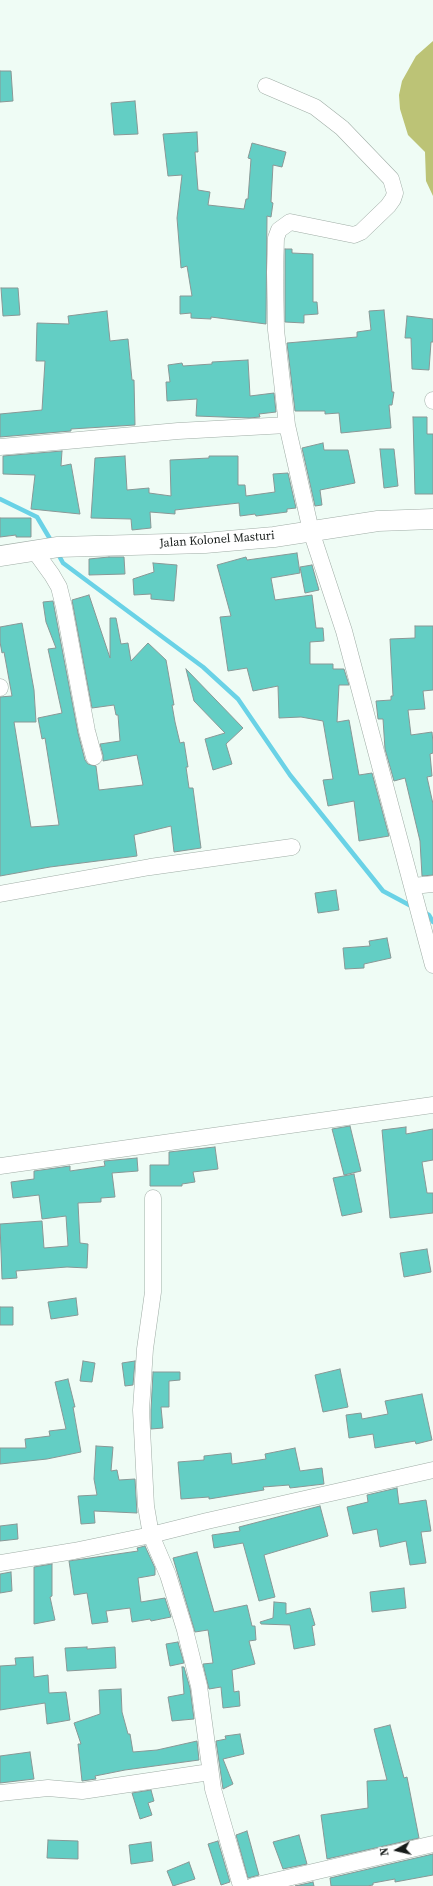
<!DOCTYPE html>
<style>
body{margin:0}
#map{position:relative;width:433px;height:1886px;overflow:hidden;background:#effcf5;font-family:"Source Serif 4",serif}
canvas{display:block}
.north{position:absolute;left:377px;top:1830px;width:40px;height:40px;-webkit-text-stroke:3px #fff;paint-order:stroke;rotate:262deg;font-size:11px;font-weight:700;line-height:16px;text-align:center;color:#161b19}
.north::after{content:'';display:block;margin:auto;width:14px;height:18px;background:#161b19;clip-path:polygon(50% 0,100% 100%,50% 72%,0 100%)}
</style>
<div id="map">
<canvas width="433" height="1886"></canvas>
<div class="north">N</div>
</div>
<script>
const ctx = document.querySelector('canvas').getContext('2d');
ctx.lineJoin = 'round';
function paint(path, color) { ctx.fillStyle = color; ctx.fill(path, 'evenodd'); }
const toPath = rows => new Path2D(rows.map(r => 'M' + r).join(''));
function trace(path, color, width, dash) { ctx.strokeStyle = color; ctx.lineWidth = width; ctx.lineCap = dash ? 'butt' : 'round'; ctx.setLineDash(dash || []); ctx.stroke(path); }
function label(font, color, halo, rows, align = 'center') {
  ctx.font = font + ' "Source Serif 4",serif'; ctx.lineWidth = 4; ctx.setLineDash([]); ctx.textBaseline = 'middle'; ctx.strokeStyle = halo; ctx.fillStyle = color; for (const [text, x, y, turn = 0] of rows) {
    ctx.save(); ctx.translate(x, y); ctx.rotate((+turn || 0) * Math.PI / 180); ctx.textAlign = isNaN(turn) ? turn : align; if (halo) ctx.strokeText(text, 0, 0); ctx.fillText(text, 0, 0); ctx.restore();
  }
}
const forest = toPath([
 [433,41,433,196,426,181,425,152,408,135,400,109,399,95,402,81,416,56]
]);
const stream = toPath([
 [0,499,37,517,53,544],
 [57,552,63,563,203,667,238,699,290,775,383,891,413,907],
 [423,912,429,915,433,922]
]);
const building = toPath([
 [0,71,11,71,13,101,0,102,0,71],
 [135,101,138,134,114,135,111,103,135,101],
 [197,132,198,152,195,152,198,190,210,192,208,205,244,209,246,199,248,199,251,159,248,158,252,143,286,152,282,167,273,165,271,202,273,203,271,217,267,216,266,324,211,317,211,319,191,318,191,313,180,314,180,296,192,296,187,266,181,268,177,218,182,175,168,176,163,134,197,132],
 [285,249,292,249,292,253,313,254,313,302,317,302,318,314,304,315,304,323,285,322,285,249],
 [1,288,18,288,20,315,3,316,1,288],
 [384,310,392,392,394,392,392,405,389,405,391,428,341,433,339,413,325,414,325,411,295,411,287,343,357,337,357,332,371,330,369,311,384,310],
 [107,311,110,341,128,339,132,380,134,380,135,425,71,429,71,431,0,437,0,414,42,410,45,361,36,361,37,323,69,324,68,316,107,311],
 [407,316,433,319,433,342,431,342,429,370,412,369,411,338,405,338,407,316],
 [248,360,250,396,274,393,276,412,259,414,260,417,249,418,196,416,197,399,167,401,166,382,170,382,168,365,182,363,183,366,212,364,212,362,248,360],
 [413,417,427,417,427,434,433,434,433,494,415,494,413,417],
 [323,443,324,450,348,450,355,483,320,490,322,505,315,506,302,448,323,443],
 [380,449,394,449,398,486,384,488,380,449],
 [62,451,61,466,71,464,80,514,31,509,35,475,3,474,3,456,62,451],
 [125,456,127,490,149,488,149,493,171,496,170,460,209,458,209,456,238,456,238,485,245,485,246,496,275,492,273,474,288,473,296,508,287,509,287,512,256,516,255,514,240,516,239,503,175,510,175,514,150,512,151,528,132,530,131,519,91,518,95,458,125,456],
 [0,518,31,518,31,537,16,537,16,535,0,537,0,518],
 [297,553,300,573,271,578,275,600,312,595,316,628,323,628,324,641,310,642,310,664,333,664,333,669,344,669,349,685,339,685,337,722,349,720,359,775,372,773,389,836,359,841,354,801,328,806,323,780,333,779,323,721,301,717,279,718,278,686,253,691,247,668,228,671,220,617,231,616,217,565,246,557,247,560,297,553],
 [109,557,124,557,125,574,89,575,89,559,109,557],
 [153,563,177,565,174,601,151,599,151,594,134,595,133,579,154,572,153,563],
 [312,565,319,590,305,593,300,567,312,565],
 [89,595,110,658,110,618,116,618,121,644,128,643,131,661,148,643,166,660,174,705,172,705,175,722,180,743,184,742,188,767,186,767,189,788,193,788,201,848,174,852,171,826,134,835,137,856,50,867,0,876,0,697,12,696,4,652,2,653,0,642,0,627,22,623,34,690,36,722,14,722,31,827,59,825,45,738,42,739,38,718,62,713,48,649,56,648,46,622,43,602,53,601,78,733,85,760,88,764,96,766,99,790,143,785,137,755,103,761,103,755,100,744,120,741,118,715,116,715,114,705,92,708,72,600,89,595],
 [415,626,433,626,433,690,423,691,425,709,408,710,411,735,432,732,433,743,433,753,430,754,432,776,427,777,433,804,433,875,422,876,420,841,405,778,394,781,385,749,383,719,378,719,376,701,391,700,391,696,393,696,390,639,415,638,415,626],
 [186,669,243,728,226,744,232,764,213,770,205,739,225,733,194,701,186,669],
 [336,890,339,910,318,913,315,893,336,890],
 [387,938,391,958,364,964,364,968,345,969,343,948,370,946,369,941,387,938],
 [350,1126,361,1171,344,1175,332,1129,350,1126],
 [406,1127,406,1134,433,1129,433,1160,422,1162,427,1193,433,1193,433,1213,390,1218,382,1130,406,1127],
 [215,1147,218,1169,193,1172,195,1182,182,1184,182,1186,150,1186,150,1165,169,1165,169,1152,215,1147],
 [137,1158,138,1171,112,1173,115,1197,101,1198,101,1202,78,1203,80,1243,88,1244,87,1268,67,1267,16,1271,17,1278,2,1279,0,1224,42,1221,44,1248,68,1246,66,1216,42,1219,39,1195,13,1198,11,1182,34,1179,34,1171,70,1166,70,1171,105,1166,104,1161,137,1158],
 [354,1174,362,1212,342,1216,333,1178,354,1174],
 [427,1249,431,1272,404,1277,400,1253,427,1249],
 [76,1298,78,1315,51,1319,48,1302,76,1298],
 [0,1307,13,1307,13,1325,0,1325,0,1307],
 [83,1361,95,1363,92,1382,80,1381,83,1361],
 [135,1361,133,1385,125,1386,122,1363,135,1361],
 [340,1369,348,1407,323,1412,315,1375,340,1369],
 [153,1372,180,1372,180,1380,169,1381,169,1407,161,1407,163,1428,151,1429,151,1410,153,1372],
 [68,1379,75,1407,73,1407,81,1452,47,1459,0,1464,0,1448,26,1448,25,1439,50,1436,49,1431,66,1429,55,1382,68,1379],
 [422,1394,432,1440,416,1444,415,1441,375,1448,373,1434,349,1438,346,1415,361,1413,362,1419,388,1414,385,1401,422,1394],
 [96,1446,113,1447,111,1471,117,1470,119,1480,135,1479,137,1513,94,1511,95,1523,81,1524,78,1496,97,1495,94,1479,96,1446],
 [295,1448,300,1471,322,1468,324,1484,290,1488,289,1485,263,1487,264,1490,209,1499,209,1497,181,1499,178,1462,204,1460,204,1456,231,1453,232,1464,266,1459,265,1454,295,1448],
 [397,1488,399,1504,426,1500,431,1531,421,1532,426,1563,410,1565,406,1541,380,1547,377,1529,353,1534,347,1507,368,1502,367,1495,397,1488],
 [320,1506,328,1536,264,1555,275,1597,259,1601,243,1543,214,1548,212,1535,240,1531,239,1527,320,1506],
 [17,1524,18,1539,0,1541,0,1526,17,1524],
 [145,1546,155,1568,155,1575,138,1578,141,1602,165,1598,171,1617,151,1621,150,1619,132,1622,130,1608,106,1611,108,1622,92,1624,87,1593,74,1595,69,1561,138,1551,137,1548,145,1546],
 [197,1552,214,1612,247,1605,252,1626,255,1626,256,1640,249,1641,255,1664,232,1670,234,1692,239,1691,240,1706,223,1708,221,1687,209,1689,203,1664,213,1663,208,1630,195,1632,173,1558,197,1552],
 [52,1564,52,1596,50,1597,55,1620,34,1624,34,1567,52,1564],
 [11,1572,12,1591,0,1593,0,1574,11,1572],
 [404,1588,406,1608,372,1612,370,1592,404,1588],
 [274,1602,286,1603,286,1614,310,1608,315,1625,312,1626,315,1645,294,1649,290,1625,261,1624,260,1622,273,1618,274,1602],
 [178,1642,184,1663,170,1666,166,1644,178,1642],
 [87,1647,87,1649,115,1647,116,1668,67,1671,65,1648,87,1647],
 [33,1657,34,1677,48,1675,49,1693,66,1692,70,1720,47,1724,45,1703,0,1710,0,1666,16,1665,15,1658,33,1657],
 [182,1667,184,1667,190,1688,194,1719,172,1721,168,1697,184,1694,182,1667],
 [121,1689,122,1712,128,1734,130,1734,133,1752,157,1750,197,1741,199,1760,125,1770,95,1776,96,1779,82,1781,78,1744,81,1744,74,1723,100,1714,99,1690,121,1689],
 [390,1725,404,1778,407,1777,419,1838,327,1859,321,1815,368,1808,367,1781,387,1780,374,1729,390,1725],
 [240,1734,244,1754,223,1759,233,1784,223,1789,216,1741,226,1739,225,1736,240,1734],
 [30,1752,34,1779,0,1783,0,1756,30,1752],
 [151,1790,154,1801,148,1803,152,1815,140,1819,132,1793,151,1790],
 [247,1831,259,1875,248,1878,236,1835,247,1831],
 [299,1835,307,1864,283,1869,273,1842,299,1835],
 [48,1840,78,1841,78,1859,47,1858,48,1840],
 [218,1841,230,1882,221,1885,208,1844,218,1841],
 [151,1842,153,1861,131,1864,129,1845,151,1842],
 [433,1854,433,1875,395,1882,395,1879,373,1883,373,1885,367,1886,331,1886,330,1878,433,1854],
 [189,1862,195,1879,173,1886,167,1871,189,1862],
 [313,1882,314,1886,295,1886,313,1882]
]);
const minor = toPath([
 [266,86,315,107,342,128,391,179,395,193,393,199,388,206,361,232,354,235,290,222,279,230,276,238,275,272,276,330,287,425,311,531,344,631,433,965],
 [433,400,433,401],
 [0,447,178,431,287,425],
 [34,550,52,575,59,587,64,607,87,731,94,757],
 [0,687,0,688],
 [413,886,433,884],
 [0,894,150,867,292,847],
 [0,1166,433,1105],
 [153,1198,153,1292,145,1349,141,1410,146,1506,151,1535,168,1575,185,1630,199,1686,213,1789,241,1886],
 [0,1563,74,1551,151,1535,207,1521,433,1470],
 [0,1793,48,1788,82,1791,210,1772],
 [253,1886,433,1844]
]);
const major = toPath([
 [0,556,58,547,205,543,274,537,378,521,433,519]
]);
const streetNames = [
 ["Jalan Kolonel Masturi",217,540,-4]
];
paint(forest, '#bcc376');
trace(stream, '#6ad2e6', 4.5);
paint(building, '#63cec4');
trace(building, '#899896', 1);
trace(minor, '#a0ada6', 17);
trace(major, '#a0ada6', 21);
trace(minor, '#fff', 16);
trace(major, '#fff', 20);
label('12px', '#161b19', '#fff', streetNames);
</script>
